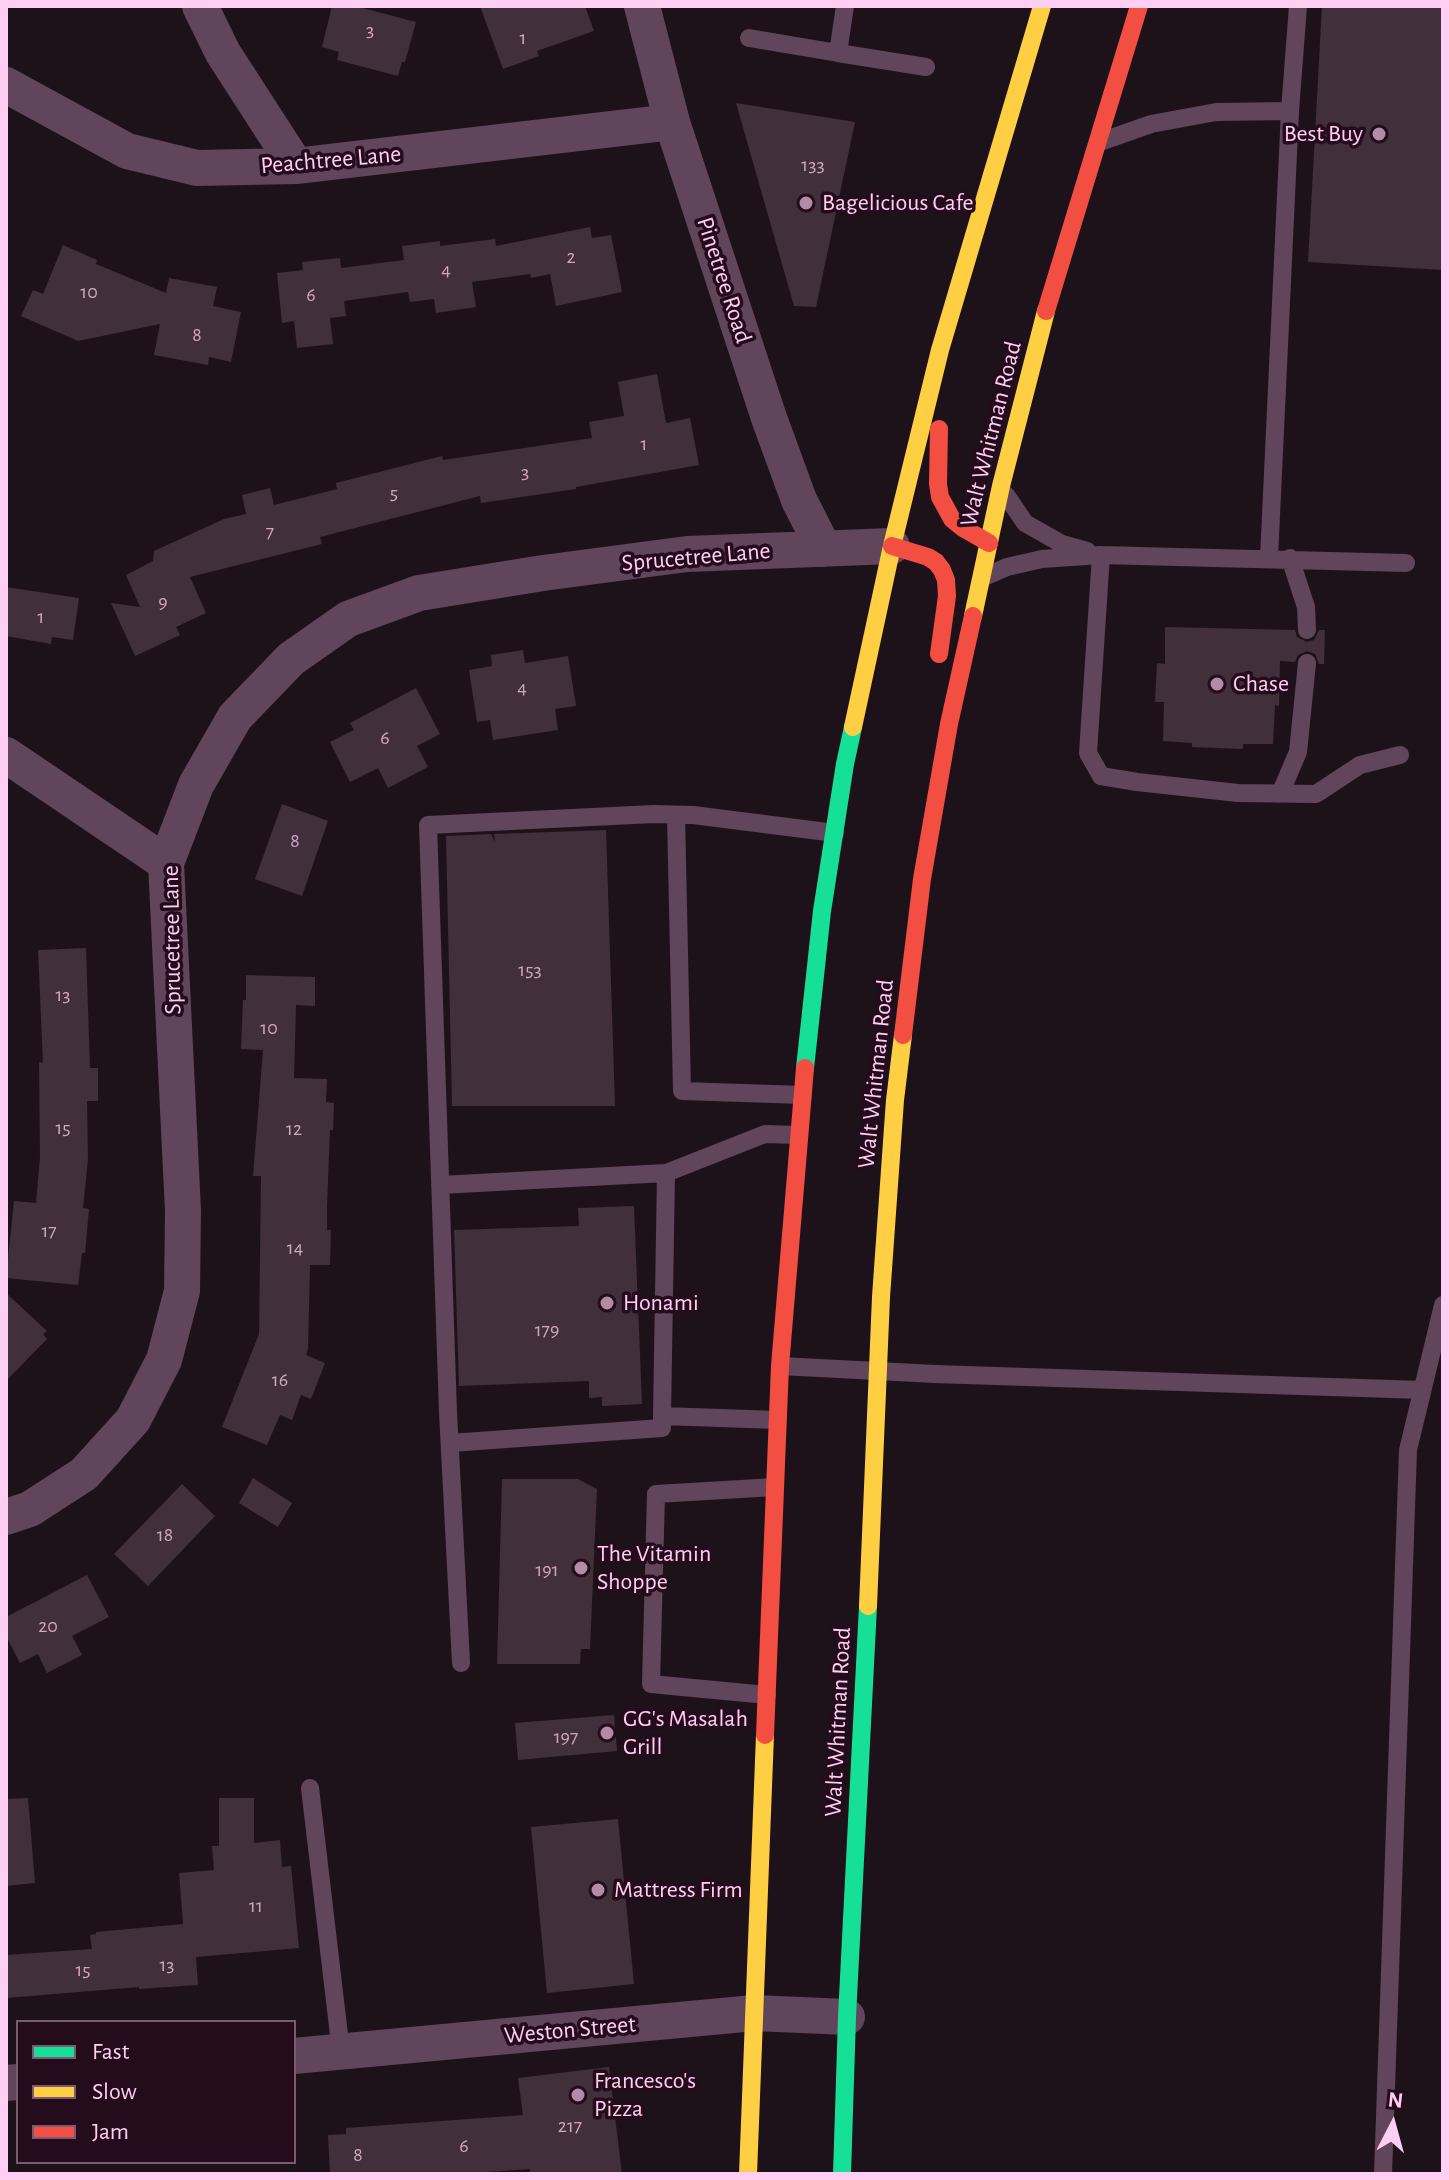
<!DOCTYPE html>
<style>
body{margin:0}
#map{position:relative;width:1449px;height:2180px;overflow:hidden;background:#1e121a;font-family:"Alegreya Sans",sans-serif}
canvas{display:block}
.frame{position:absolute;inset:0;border:8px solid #ffcef3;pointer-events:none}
.legend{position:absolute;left:16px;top:2020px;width:280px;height:144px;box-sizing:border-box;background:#240c1c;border:2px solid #7c5a72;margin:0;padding:10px 14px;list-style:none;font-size:24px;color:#ffcef3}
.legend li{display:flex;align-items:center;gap:16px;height:40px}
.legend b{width:40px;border:2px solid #7c5a72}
.north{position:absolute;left:1353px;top:2084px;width:80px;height:80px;-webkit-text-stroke:6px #240c1c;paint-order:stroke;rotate:6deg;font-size:22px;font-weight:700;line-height:32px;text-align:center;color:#ffcef3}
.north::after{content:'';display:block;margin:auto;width:28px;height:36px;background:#ffcef3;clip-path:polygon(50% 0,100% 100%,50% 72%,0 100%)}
</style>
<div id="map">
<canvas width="1449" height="2180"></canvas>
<div class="frame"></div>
<ul class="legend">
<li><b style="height:10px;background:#16e098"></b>Fast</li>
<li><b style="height:10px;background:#ffcf43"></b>Slow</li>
<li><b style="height:10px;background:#f24e42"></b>Jam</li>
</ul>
<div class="north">N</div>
</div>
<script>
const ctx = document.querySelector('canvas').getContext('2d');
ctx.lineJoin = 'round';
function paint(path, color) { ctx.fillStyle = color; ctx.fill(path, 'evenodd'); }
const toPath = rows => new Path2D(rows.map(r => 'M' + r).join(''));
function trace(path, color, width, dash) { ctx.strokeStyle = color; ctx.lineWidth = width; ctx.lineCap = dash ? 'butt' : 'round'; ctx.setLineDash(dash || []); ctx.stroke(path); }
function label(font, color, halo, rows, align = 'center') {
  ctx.font = font + ' "Alegreya Sans",sans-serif'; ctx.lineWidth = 7; ctx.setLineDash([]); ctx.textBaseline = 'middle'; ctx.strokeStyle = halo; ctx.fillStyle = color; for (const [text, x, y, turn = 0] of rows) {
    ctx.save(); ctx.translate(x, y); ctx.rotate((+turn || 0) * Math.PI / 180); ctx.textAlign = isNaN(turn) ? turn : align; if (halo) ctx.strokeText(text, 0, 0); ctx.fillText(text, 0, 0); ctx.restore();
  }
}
const building = toPath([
 [332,6,355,6,416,22,405,62,402,62,398,76,337,60,339,52,322,47],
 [480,6,585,6,594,31,537,51,539,56,503,69],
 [1322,6,1443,6,1443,270,1308,262],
 [736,103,855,122,816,307,794,306],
 [590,227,592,238,611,235,622,292,556,306,550,274,531,278,530,274,472,282,476,307,436,313,434,299,410,302,408,292,344,301,346,316,330,318,333,344,297,348,294,321,282,323,277,273,303,270,302,262,340,258,341,268,404,260,402,246,440,241,440,246,495,239,496,246],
 [63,245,97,260,96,264,166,293,169,278,217,287,213,306,241,312,231,362,209,357,208,365,154,355,160,324,78,341,21,316,33,290,43,294],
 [657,374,666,423,690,418,699,465,576,487,576,489,481,503,480,496,320,537,322,544,190,577,206,613,176,627,180,635,135,656,111,603,140,607,126,575,153,561,154,551,224,519,246,514,242,495,270,488,274,505,337,489,336,483,442,456,443,460,592,438,589,422,624,416,618,382],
 [6,587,79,598,73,640,52,637,51,644,6,636],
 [1165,627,1295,630,1297,637,1307,642,1314,640,1319,630,1325,630,1324,664,1319,664,1315,654,1307,651,1298,655,1295,662,1280,661,1279,706,1275,705,1273,744,1243,744,1243,749,1192,747,1192,743,1163,741,1164,702,1155,702,1157,663,1165,664],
 [523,650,525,663,568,656,576,706,555,709,558,730,493,740,490,720,477,722,469,670,492,666,491,655],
 [416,688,440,734,417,746,428,767,388,788,378,768,350,782,330,742,354,730,350,723],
 [282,804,328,821,302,896,255,879],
 [606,830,615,1106,452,1106,446,836,491,834,495,842,494,834],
 [86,948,90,1068,98,1068,98,1101,87,1101,88,1159,83,1208,89,1209,85,1253,82,1253,78,1285,6,1278,14,1201,36,1203,40,1157,39,1062,43,1063,38,950],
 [246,975,315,977,315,1006,296,1005,294,1078,327,1079,326,1102,334,1103,333,1130,330,1130,327,1206,327,1230,331,1230,330,1265,310,1265,308,1349,306,1355,325,1363,311,1399,301,1395,292,1420,280,1415,267,1445,222,1427,259,1334,261,1176,253,1176,263,1050,241,1049,243,1000,246,1000],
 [634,1206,642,1404,602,1406,602,1397,589,1398,589,1381,459,1386,454,1230,579,1226,578,1208],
 [6,1293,47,1331,43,1334,47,1339,6,1381],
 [253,1478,292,1503,278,1527,239,1503],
 [502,1479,578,1479,597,1489,590,1649,581,1649,580,1664,497,1664],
 [182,1484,215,1516,148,1586,114,1554],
 [87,1575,109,1617,72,1636,82,1655,47,1673,38,1654,20,1663,6,1636,6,1617],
 [614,1715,617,1751,518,1760,515,1723],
 [28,1798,35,1883,6,1886,6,1799],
 [219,1798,254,1798,254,1843,280,1840,282,1867,291,1866,299,1948,196,1957,198,1985,139,1989,139,1987,6,1998,6,1955,92,1949,90,1935,96,1934,96,1932,183,1924,179,1873,214,1870,212,1846,219,1846],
 [618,1819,634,1984,547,1993,531,1827],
 [609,2067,622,2174,530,2174,530,2169,458,2174,330,2174,328,2135,346,2134,346,2128,523,2115,518,2078]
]);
const lane = toPath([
 [749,38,838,53,845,6],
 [838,53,926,67],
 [1290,111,1298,6],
 [1100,142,1151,124,1216,112,1290,111,1269,558],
 [1006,495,1025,523,1062,544,1087,551],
 [1101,555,1088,753,1101,776,1137,782,1238,793,1316,794,1360,765,1400,755],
 [1290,558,1306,607,1307,630],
 [984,577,1007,567,1042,559,1101,555,1406,563],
 [1280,794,1298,752,1307,663],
 [676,815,682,1091,803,1095],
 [440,1185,666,1173],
 [780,1366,935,1374,1422,1390],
 [778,1420,662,1416,666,1173,765,1134,799,1135],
 [450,1443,662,1428,662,1416],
 [461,1663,448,1412,428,825,654,814,693,815,835,833],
 [767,1695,651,1684,656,1494,775,1487],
 [310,1788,341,2052],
 [1383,2174,1408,1450,1443,1305]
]);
const street = toPath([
 [200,6,223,53,296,166],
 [642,6,672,122,769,418,799,500,824,549],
 [6,85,127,151,197,168,296,166,672,122],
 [6,755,166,863],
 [6,1517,30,1509,84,1474,133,1420,164,1360,182,1291,183,1211,166,863,196,785,235,717,291,659,348,619,419,593,543,573,687,554,892,546],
 [294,2056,754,2013,847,2017],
 [6,2083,18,2082]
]);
const fast = toPath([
 [805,1068,822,911,845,764,853,727],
 [842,2174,847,2017,868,1606]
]);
const slow = toPath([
 [973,616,1001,486,1046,311],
 [853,727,892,546,940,350,1042,6],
 [868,1606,881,1297,895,1100,903,1035],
 [748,2174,765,1735]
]);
const jam = toPath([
 [1046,311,1139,6],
 [939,429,938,484,940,497,952,519,963,528,989,543],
 [892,546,928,557,936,562,942,570,946,580,947,596,939,654],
 [903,1035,922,879,949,724,973,616],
 [765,1735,780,1366,805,1068]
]);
const markers = [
 [1379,134,8,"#b08ca7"],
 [806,203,8,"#b08ca7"],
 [1217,684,8,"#b08ca7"],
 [607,1303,8,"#b08ca7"],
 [581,1568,8,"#b08ca7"],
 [607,1733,8,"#b08ca7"],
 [598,1890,8,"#b08ca7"],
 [578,2095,8,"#b08ca7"]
];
const numberNames = [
 ["3",370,30],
 ["1",523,38],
 ["133",813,165],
 ["2",571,257],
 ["4",446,270],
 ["10",89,292],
 ["6",311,295],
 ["8",197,335],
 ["1",644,444],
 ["3",525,472],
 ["5",394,493],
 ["7",270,532],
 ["9",163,602],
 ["1",41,617],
 ["4",522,688],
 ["6",385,738],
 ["8",295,841],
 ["153",530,970],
 ["13",63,995],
 ["10",269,1028],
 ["15",63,1128],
 ["12",294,1129],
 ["17",49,1231],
 ["14",295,1248],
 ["179",547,1330],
 ["16",280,1380],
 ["18",165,1535],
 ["191",547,1570],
 ["20",48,1626],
 ["197",566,1737],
 ["11",256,1906],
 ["13",167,1965],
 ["15",83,1970],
 ["217",570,2126],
 ["6",464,2146],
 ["8",358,2155]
];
const poiNames = [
 ["Best Buy",1363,134,"right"],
 ["Bagelicious Cafe",822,203],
 ["Chase",1233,684],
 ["Honami",623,1303],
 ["The Vitamin",597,1554],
 ["Shoppe",597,1582],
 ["GG's Masalah",623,1719],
 ["Grill",623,1747],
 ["Mattress Firm",614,1890],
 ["Francesco's",594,2081],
 ["Pizza",594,2109]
];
const streetNames = [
 ["Peachtree Lane",331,160,-5],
 ["Pinetree Road",724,280,72],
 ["Walt Whitman Road",991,434,-76],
 ["Sprucetree Lane",696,557,-5],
 ["Sprucetree Lane",172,940,-91],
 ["Walt Whitman Road",876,1074,-84],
 ["Walt Whitman Road",838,1722,-87],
 ["Weston Street",570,2030,-5]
];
paint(building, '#412f3b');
trace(lane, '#60455b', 18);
trace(street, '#60455b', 36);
trace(fast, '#16e098', 18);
trace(slow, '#ffcf43', 18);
trace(jam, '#f24e42', 18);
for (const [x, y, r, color] of markers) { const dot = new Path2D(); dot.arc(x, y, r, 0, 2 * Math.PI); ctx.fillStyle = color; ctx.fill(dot); trace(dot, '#240c1c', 3); }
label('20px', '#d0a6c5', null, numberNames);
label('24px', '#ffcef3', '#240c1c', poiNames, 'left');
label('24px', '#ffcef3', '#240c1c', streetNames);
</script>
